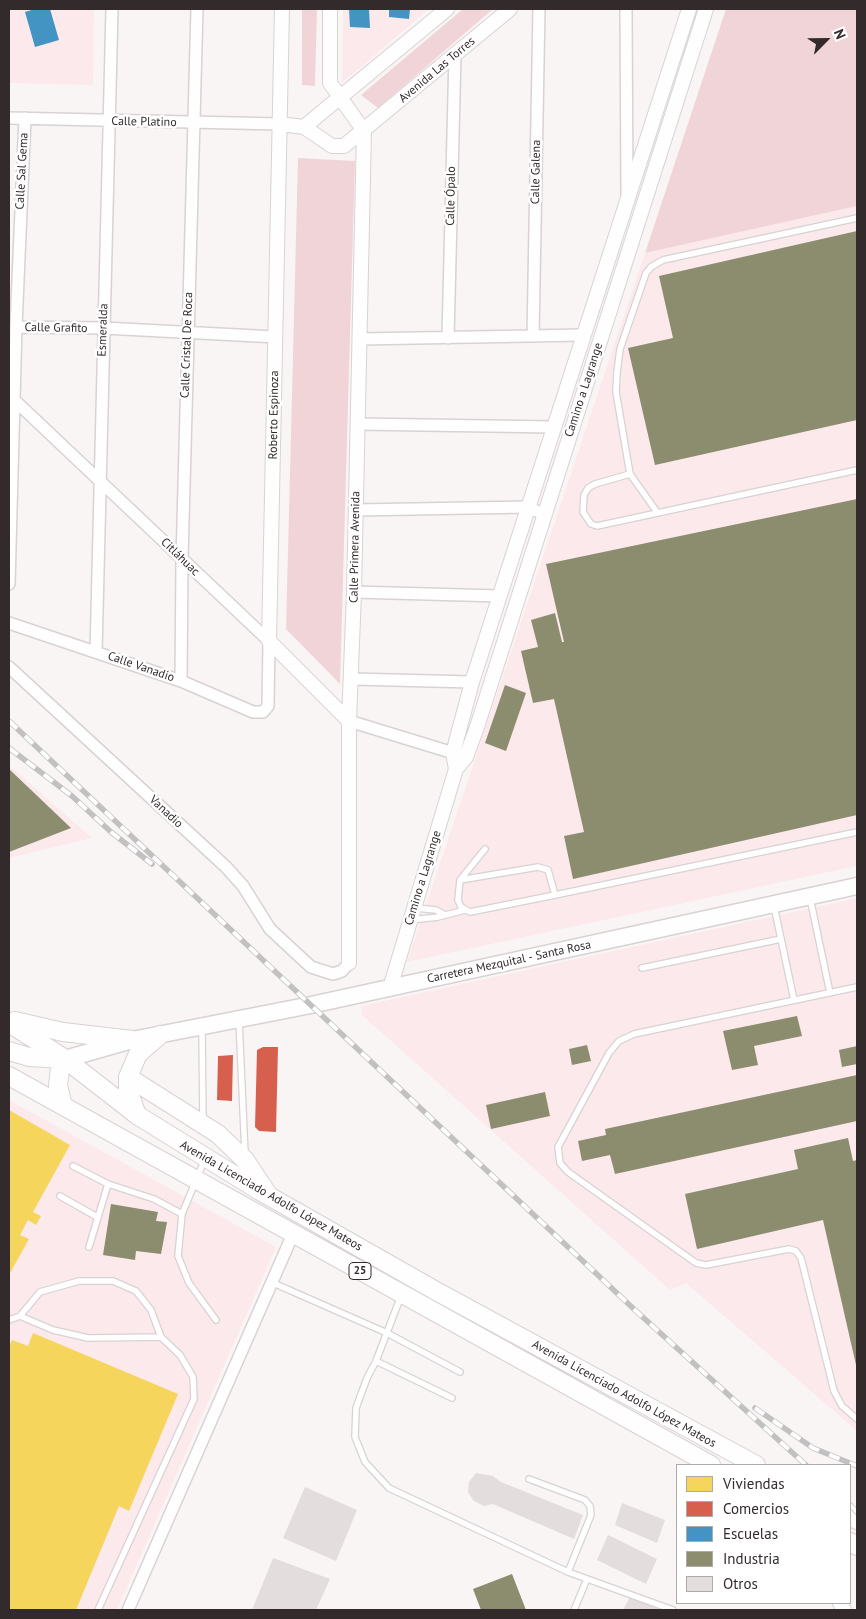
<!DOCTYPE html>
<meta charset="utf-8">
<style>
body{margin:0}
#map{position:relative;width:866px;height:1619px;overflow:hidden;background:#faf5f5;font-family:"PT Sans",sans-serif}
canvas{display:block}
.frame{position:absolute;inset:0;border:10px solid #322a2b;pointer-events:none}
.legend{position:absolute;left:676px;top:1464px;width:175px;height:140px;box-sizing:border-box;background:#fff;border:1px solid #adaaaa;margin:0;padding:6px 9px;list-style:none;font-size:15px;color:#322a2b}
.legend li{display:flex;align-items:center;gap:10px;height:25px}
.legend b{width:25px;border:1px solid #adaaaa}
.north{position:absolute;left:801px;top:15px;width:50px;height:50px;-webkit-text-stroke:4px #fff;paint-order:stroke;rotate:67deg;font-size:14px;font-weight:700;line-height:20px;text-align:center;color:#322a2b}
.north::after{content:'';display:block;margin:auto;width:18px;height:22px;background:#322a2b;clip-path:polygon(50% 0,100% 100%,50% 72%,0 100%)}
</style>
<div id="map">
<canvas width="866" height="1619"></canvas>
<div class="frame"></div>
<ul class="legend">
<li><b style="height:14px;background:#f6d55c"></b>Viviendas</li>
<li><b style="height:14px;background:#d6604d"></b>Comercios</li>
<li><b style="height:14px;background:#4393c3"></b>Escuelas</li>
<li><b style="height:14px;background:#8c8c6e"></b>Industria</li>
<li><b style="height:14px;background:#e3dddd"></b>Otros</li>
</ul>
<div class="north">N</div>
</div>
<script>
const ctx = document.querySelector('canvas').getContext('2d');
ctx.lineJoin = 'round';
function paint(path, color) { ctx.fillStyle = color; ctx.fill(path, 'evenodd'); }
const toPath = rows => new Path2D(rows.map(r => 'M' + r).join(''));
function trace(path, color, width, dash) { ctx.strokeStyle = color; ctx.lineWidth = width; ctx.lineCap = dash ? 'butt' : 'round'; ctx.setLineDash(dash || []); ctx.stroke(path); }
function label(font, color, halo, rows, align = 'center') {
  ctx.font = font + ' "PT Sans",sans-serif'; ctx.lineWidth = 5; ctx.setLineDash([]); ctx.textBaseline = 'middle'; ctx.strokeStyle = halo; ctx.fillStyle = color; for (const [text, x, y, turn = 0] of rows) {
    ctx.save(); ctx.translate(x, y); ctx.rotate((+turn || 0) * Math.PI / 180); ctx.textAlign = isNaN(turn) ? turn : align; if (halo) ctx.strokeText(text, 0, 0); ctx.fillText(text, 0, 0); ctx.restore();
  }
}
const built = toPath([
 [9,9,94,9,93,85,9,83],
 [343,9,429,9,342,83],
 [857,206,857,866,407,962,645,253],
 [9,765,92,838,9,858],
 [857,898,857,1431,686,1283,670,1290,362,1015,361,1006],
 [9,1100,276,1247,117,1610,9,1610]
]);
const green = toPath([
 [302,9,317,9,315,86,302,85],
 [463,9,493,9,378,108,361,95],
 [726,9,857,9,857,206,645,253],
 [298,158,355,161,340,684,286,629]
]);
const homes = toPath([
 [9,1110,70,1145,33,1212,41,1216,36,1225,28,1220,20,1235,29,1239,9,1275],
 [33,1333,178,1394,129,1511,119,1506,76,1610,9,1610,9,1346,12,1340,28,1346]
]);
const shops = toPath([
 [263,1047,278,1047,276,1132,259,1131,255,1127,257,1050],
 [233,1055,232,1101,217,1100,218,1056]
]);
const schools = toPath([
 [35,9,50,9,59,40,35,47,25,12],
 [349,9,369,9,370,28,350,27],
 [389,9,410,9,409,19,389,17]
]);
const industry = toPath([
 [857,231,857,420,655,465,628,348,673,338,659,276],
 [857,499,857,815,573,879,564,836,584,832,554,699,533,703,521,651,538,647,531,620,555,613,562,642,564,642,546,564],
 [505,685,526,693,506,751,485,743],
 [9,769,71,828,9,852],
 [797,1016,802,1036,754,1046,758,1065,732,1070,723,1031],
 [587,1045,591,1061,572,1065,569,1049],
 [857,1046,857,1064,842,1067,839,1050],
 [857,1075,857,1121,615,1174,610,1155,582,1161,578,1141,606,1135,605,1129],
 [545,1092,550,1116,491,1129,486,1105],
 [848,1138,853,1161,857,1160,856,1365,823,1220,697,1249,685,1194,798,1169,794,1150],
 [111,1204,158,1212,156,1221,167,1222,161,1254,136,1251,135,1260,103,1255],
 [512,1574,526,1610,481,1610,473,1589]
]);
const building = toPath([
 [476,1473,493,1476,501,1482,583,1515,574,1539,493,1504,484,1506,474,1501,468,1492,469,1482],
 [305,1487,357,1510,336,1561,283,1538],
 [622,1503,665,1520,657,1543,615,1525],
 [608,1535,657,1559,646,1584,597,1560],
 [273,1558,330,1579,316,1610,252,1610],
 [631,1595,666,1610,623,1610]
]);
const service = toPath([
 [630,474,616,392,617,372,620,349,646,273,651,267,663,260,857,218],
 [657,512,630,474,595,484,588,488,584,495,583,512,591,524,597,526,857,470],
 [460,880,485,849],
 [555,895,548,870,538,867,460,880,458,900,461,907,470,912,555,895,857,832],
 [810,898,830,993],
 [774,906,794,1000],
 [416,908,436,910,445,915],
 [411,920,438,917,465,910],
 [642,968,781,939],
 [857,987,634,1034,619,1041,609,1053,558,1147,560,1163,568,1172,696,1263,706,1265,789,1249,796,1251,801,1258,834,1391,842,1406,857,1419],
 [239,1021,245,1154],
 [202,1029,203,1122],
 [204,1161,182,1214,178,1256,189,1283,216,1320],
 [73,1166,108,1184,154,1199,182,1214],
 [60,1196,97,1217],
 [89,1247,108,1184],
 [271,1282,387,1333,460,1372],
 [401,1296,376,1361,367,1378,356,1408,355,1437,365,1462,389,1488,568,1572,673,1610],
 [20,1316,53,1330,88,1338,161,1337],
 [9,1320,20,1316,40,1292,79,1281,113,1281,136,1291,151,1310,161,1337,180,1355,193,1377,194,1399,98,1610],
 [376,1361,452,1398],
 [529,1479,585,1500,590,1506,591,1515,568,1572],
 [574,1610,587,1579]
]);
const minor = toPath([
 [626,9,627,194],
 [9,118,280,124],
 [16,327,104,328,276,337],
 [533,336,539,9],
 [448,338,455,54],
 [360,339,584,335],
 [9,395,269,641,268,706,263,712,253,712,181,681,9,623],
 [357,424,554,427],
 [356,510,528,507,545,515],
 [9,584,16,327,25,118],
 [354,592,500,596],
 [96,652,112,9],
 [9,667,226,867,243,886,270,929,311,967,333,974,342,971,349,963],
 [352,679,472,682],
 [181,681,182,559,197,9],
 [349,721,460,755],
 [128,1610,293,1234]
]);
const tertiary = toPath([
 [282,9,269,641,349,721],
 [330,9,330,83,364,131],
 [447,9,304,127,332,146,344,146,510,9],
 [280,124,304,127],
 [456,769,453,753,472,682,689,9],
 [349,963,349,721,354,592,364,131],
 [390,988,456,769,466,757,477,727,706,9],
 [840,1603,844,1610]
]);
const secondary = toPath([
 [65,1059,132,1040,311,1005,857,886]
]);
const primary = toPath([
 [15,1021,63,1032,132,1040],
 [9,1023,65,1059,137,1115,260,1191,436,1291,756,1465],
 [9,1051,29,1057,65,1059],
 [9,1076,711,1465],
 [128,1077,218,1134,245,1160,267,1193],
 [63,1106,58,1086,60,1068,65,1059],
 [137,1115,128,1090,128,1077,138,1054,160,1035],
 [850,1516,857,1520],
 [850,1542,857,1546]
]);
const rail = toPath([
 [9,721,636,1311,806,1465],
 [9,748,72,796,111,832,152,864],
 [755,1408,813,1448,857,1466],
 [850,1505,857,1512]
]);
const shields = [
 [360,1271,22]
];
const shieldNames = [
 ["25",360,1271]
];
const streetNames = [
 ["Avenida Las Torres",437,70,-40],
 ["Calle Platino",144,122,1],
 ["Calle Sal Gema",22,171,-87],
 ["Calle Galena",536,172,-89],
 ["Calle Ópalo",451,196,-89],
 ["Calle Grafito",56,328,1],
 ["Esmeralda",103,330,-88],
 ["Calle Cristal De Roca",187,345,-88],
 ["Camino a Lagrange",584,390,-72],
 ["Roberto Espinoza",274,415,-89],
 ["Calle Primera Avenida",355,547,-89],
 ["Citláhuac",180,557,44],
 ["Calle Vanadio",141,667,19],
 ["Vanadio",166,812,43],
 ["Camino a Lagrange",423,878,-73],
 ["Carretera Mezquital - Santa Rosa",509,962,-12],
 ["Avenida Licenciado Adolfo López Mateos",271,1196,30],
 ["Avenida Licenciado Adolfo López Mateos",624,1394,29]
];
paint(built, '#fce9ec');
paint(green, '#f1d4d8');
paint(homes, '#f6d55c');
paint(shops, '#d6604d');
paint(schools, '#4393c3');
paint(industry, '#8c8c6e');
paint(building, '#e3dddd');
trace(service, '#d8d2d3', 8);
trace(minor, '#d8d2d3', 14);
trace(tertiary, '#d8d2d3', 16);
trace(secondary, '#d8d2d3', 19);
trace(primary, '#d8d2d3', 20);
trace(service, '#fefefe', 5.5);
trace(minor, '#fefefe', 11);
trace(tertiary, '#fefefe', 14);
trace(secondary, '#fefefe', 16);
trace(primary, '#fefefe', 18);
trace(rail, '#c2c0c0', 5.5);
trace(rail, '#fff', 4, [11]);
for (const [x, y, w] of shields) { const box = new Path2D(); box.roundRect(x - w / 2, y - 8.5, w, 17, 4); ctx.fillStyle = '#fff'; ctx.fill(box); trace(box, '#322a2b', 1); }
label('bold 11px', '#322a2b', null, shieldNames);
label('12px', '#322a2b', '#fff', streetNames);
</script>
